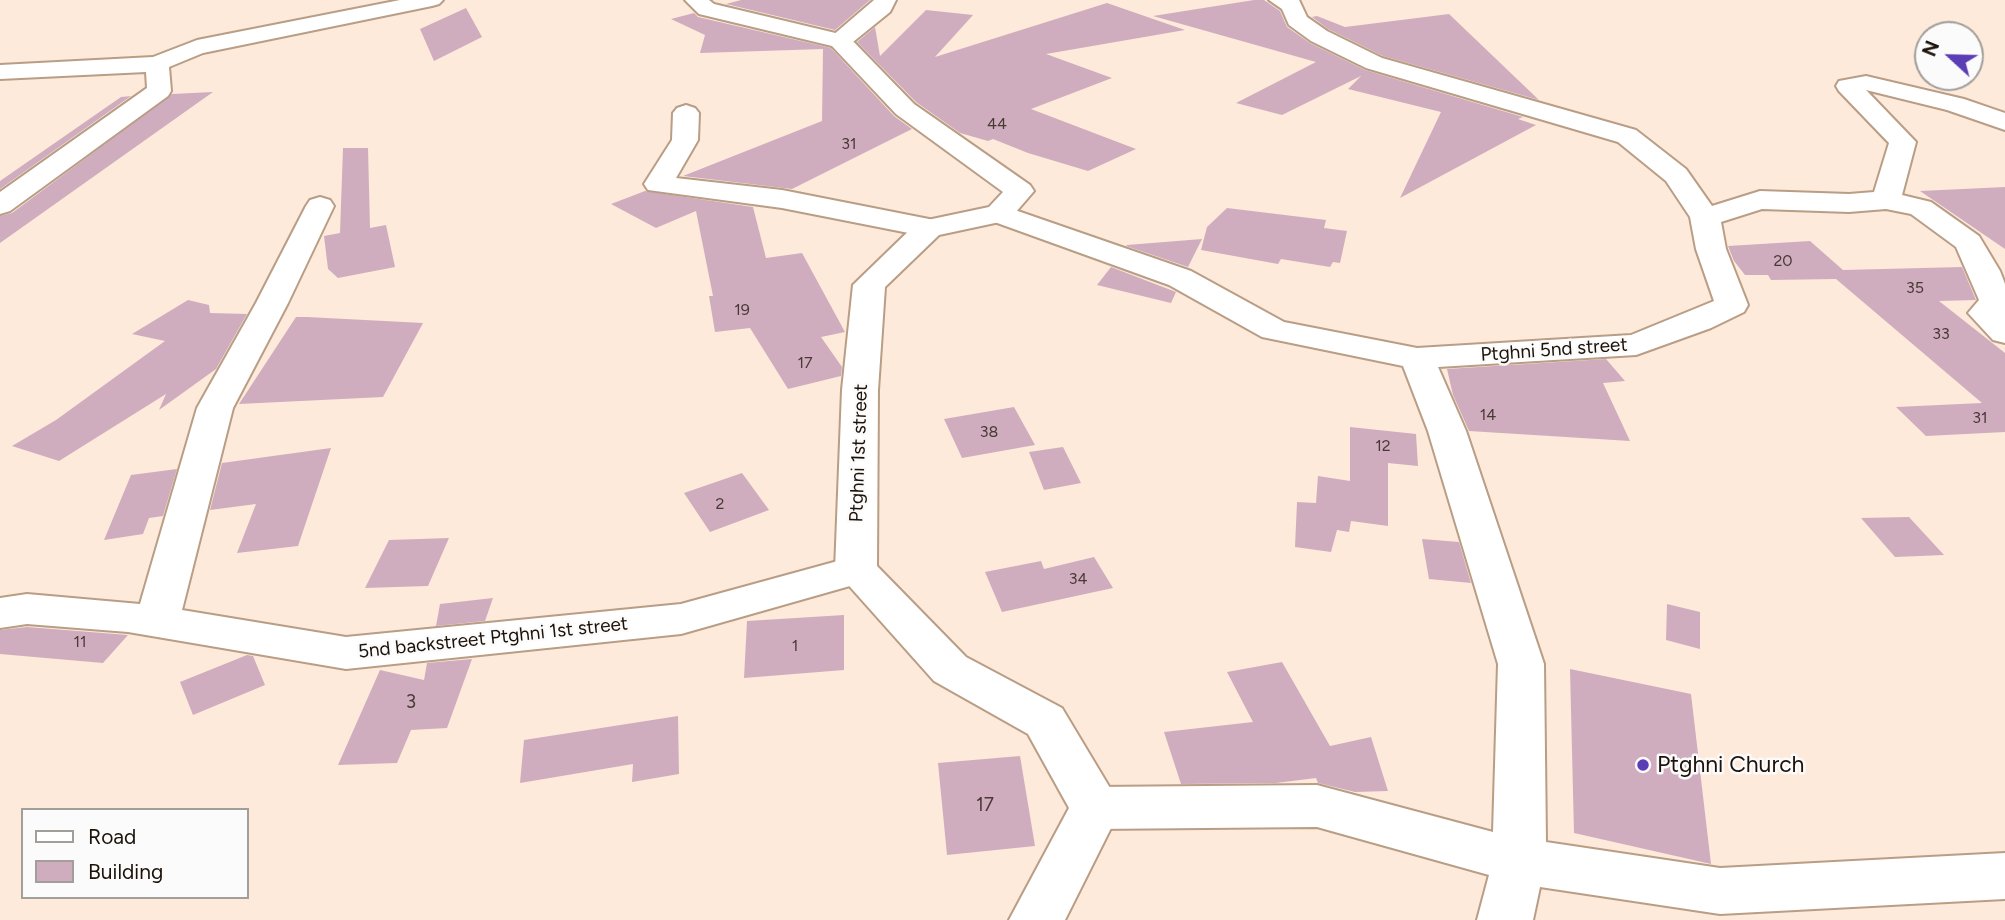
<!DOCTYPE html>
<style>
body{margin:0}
#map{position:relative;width:2005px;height:920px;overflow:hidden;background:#fdeadb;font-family:Figtree,sans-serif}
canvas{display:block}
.legend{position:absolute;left:21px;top:808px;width:228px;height:91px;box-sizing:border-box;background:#fbfbfb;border:2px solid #a29e9a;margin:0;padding:9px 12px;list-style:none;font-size:21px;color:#1c1209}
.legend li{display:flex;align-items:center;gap:14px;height:35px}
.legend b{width:35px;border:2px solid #a29e9a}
.north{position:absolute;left:1914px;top:21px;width:70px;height:70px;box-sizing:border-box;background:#fbfbfb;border:2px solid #a29e9a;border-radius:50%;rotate:292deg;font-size:19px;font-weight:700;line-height:28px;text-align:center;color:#1c1209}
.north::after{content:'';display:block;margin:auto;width:24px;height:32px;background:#5b3db5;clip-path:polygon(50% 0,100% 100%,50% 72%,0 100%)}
</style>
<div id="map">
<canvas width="2005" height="920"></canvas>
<ul class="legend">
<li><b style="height:9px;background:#fff"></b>Road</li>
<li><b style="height:19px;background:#d0adbe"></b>Building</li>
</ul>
<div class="north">N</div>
</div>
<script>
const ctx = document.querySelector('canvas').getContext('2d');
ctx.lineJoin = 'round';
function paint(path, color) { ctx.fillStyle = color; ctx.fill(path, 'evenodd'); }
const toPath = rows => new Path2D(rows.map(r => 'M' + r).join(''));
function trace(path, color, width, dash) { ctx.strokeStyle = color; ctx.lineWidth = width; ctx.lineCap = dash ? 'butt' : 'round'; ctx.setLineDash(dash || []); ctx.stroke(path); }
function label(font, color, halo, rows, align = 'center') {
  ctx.font = font + ' Figtree,sans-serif'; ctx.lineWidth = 5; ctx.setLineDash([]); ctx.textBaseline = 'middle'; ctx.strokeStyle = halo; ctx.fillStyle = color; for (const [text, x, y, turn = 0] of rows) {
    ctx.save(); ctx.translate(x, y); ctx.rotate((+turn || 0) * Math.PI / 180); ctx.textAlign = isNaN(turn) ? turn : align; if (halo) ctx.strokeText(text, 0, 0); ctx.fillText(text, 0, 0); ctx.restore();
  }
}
const building = toPath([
 [741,0,870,0,835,30,726,4],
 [1254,0,1264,0,1280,11,1287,27,1310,43,1365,70,1523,117,1518,119,1536,125,1400,198,1441,112,1348,89,1361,76,1282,115,1236,103,1316,62,1153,16],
 [1107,3,1185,30,1046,54,1112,78,1031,109,1136,149,1088,171,1028,153,993,139,988,141,960,133,916,102,857,42,875,27,880,56,926,10,973,15,935,57],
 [466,8,482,37,434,61,420,29],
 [694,13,698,17,831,48,894,116,912,129,792,189,683,176,822,121,823,49,700,53,705,35,671,19],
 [1449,14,1539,100,1383,56,1328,29,1312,17,1317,16,1345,27],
 [213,92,0,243,0,216,12,213,172,94],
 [131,96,0,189,0,181,121,97],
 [343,148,368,148,370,228,386,225,395,267,338,278,328,269,324,236,340,233],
 [2005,187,2005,249,1920,191],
 [645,191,753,207,766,258,802,253,845,332,821,337,842,367,841,376,788,389,750,328,715,332,709,296,713,296,696,211,656,228,611,204],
 [1227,208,1326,220,1324,228,1347,231,1340,263,1333,262,1330,267,1281,259,1278,264,1201,250,1207,227],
 [1202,239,1188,267,1126,246,1127,245],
 [1810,241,1843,270,1962,267,1976,300,1939,301,2005,353,2005,432,1926,436,1896,407,1982,403,1836,279,1771,280,1768,275,1745,275,1734,261,1728,246],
 [1111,267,1176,292,1171,303,1097,285],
 [188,300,209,305,210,313,247,314,216,369,159,410,166,394,59,461,12,446,56,420,165,341,132,334],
 [296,317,307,317,423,323,383,397,239,404],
 [1606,359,1625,381,1603,383,1630,441,1469,431,1453,395,1447,369],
 [1014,407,1035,445,962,458,944,419],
 [1350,427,1416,434,1418,466,1388,463,1388,526,1351,521,1349,532,1337,530,1331,552,1295,547,1297,502,1316,503,1318,476,1350,481],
 [1063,447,1081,483,1044,490,1029,452],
 [331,448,298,546,237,553,256,504,210,510,222,463],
 [177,469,163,516,149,518,143,534,104,540,131,475],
 [742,473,769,510,710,532,684,493],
 [1909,517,1944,555,1895,557,1861,518],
 [449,538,428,586,365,588,389,540],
 [1422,539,1459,542,1471,583,1429,579],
 [1094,557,1113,588,1002,612,985,572,1041,561,1044,569],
 [493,598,485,621,436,626,440,604],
 [1667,604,1700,612,1700,649,1666,640],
 [844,615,844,670,744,678,747,621],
 [27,627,128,635,103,663,0,654,0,630],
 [247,655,253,656,265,685,193,715,180,682],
 [472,659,447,728,411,730,397,763,338,765,380,670,424,680,427,663],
 [1282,662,1330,746,1371,737,1388,791,1355,792,1318,783,1316,778,1276,783,1181,784,1164,732,1253,722,1227,672],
 [1570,669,1691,694,1711,864,1574,833],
 [678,716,679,774,632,782,633,764,520,783,524,740],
 [1020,756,1035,846,947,855,938,763]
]);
const street = toPath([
 [400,0,443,0,439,4,432,6,203,53,169,67,171,91,168,96,10,211,0,214,0,192,147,88,146,72,0,79,0,65,153,57,197,40,400,0],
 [874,0,896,0,890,12,848,46,832,46,829,41,832,36,874,0],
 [1269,0,1299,0,1307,17,1327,31,1382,58,1636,130,1686,169,1712,206,1760,191,1849,194,1874,192,1889,143,1839,91,1836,86,1839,81,1866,76,1964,99,2005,113,2005,130,1947,110,1866,90,1916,142,1902,195,1931,202,1979,236,2000,271,2005,284,2005,343,1993,340,1968,313,1979,300,1956,247,1911,214,1886,209,1849,212,1762,209,1721,222,1726,249,1748,305,1744,312,1711,328,1636,355,1438,367,1466,431,1544,664,1546,842,1720,868,2005,853,2005,899,1720,914,1540,887,1533,920,1477,920,1489,875,1317,827,1095,829,1077,823,1069,808,1077,793,1095,787,1317,785,1493,832,1498,664,1428,431,1403,366,1262,337,1169,285,989,220,984,214,989,208,999,205,1009,208,1191,271,1284,322,1417,348,1631,335,1714,301,1696,249,1690,217,1666,181,1618,142,1366,68,1311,41,1289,25,1282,9,1269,0],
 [686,105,695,108,699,113,698,140,676,178,782,190,929,219,940,222,944,228,940,234,929,237,782,208,648,190,644,184,672,140,673,113,677,108,686,105],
 [320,197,330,200,334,206,288,303,233,408,182,610,346,637,681,604,856,556,871,560,877,570,871,580,681,634,346,669,128,632,27,624,0,628,0,598,27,594,140,604,197,408,256,303,306,206,310,200,320,197]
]);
const secondary = toPath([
 [685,0,709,0,714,4,848,36,914,104,1030,185,1034,191,1009,220,939,235,885,287,878,390,877,566,966,657,1062,708,1113,793,1121,808,1065,920,1009,920,1069,808,1028,734,934,681,835,570,842,390,853,285,918,222,989,207,1003,192,896,114,832,46,699,14,685,0]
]);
const markers = [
 [1643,765,7,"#5b3db5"]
];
const numberNames = [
 ["44",997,124],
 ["31",849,144],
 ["20",1783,261],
 ["35",1915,288],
 ["19",742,310],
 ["33",1941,334],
 ["17",805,363],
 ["14",1488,415],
 ["31",1980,418],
 ["38",989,432],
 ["12",1383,446],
 ["2",720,504],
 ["34",1078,579],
 ["11",80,642],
 ["1",795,646]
];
const streetNames = [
 ["Ptghni 5nd street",1554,350,-4],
 ["Ptghni 1st street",859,453,-88],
 ["5nd backstreet Ptghni 1st street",493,638,-6]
];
const nearNumbernames = [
 ["3",411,702],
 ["17",985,805]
];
const nearPoinames = [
 ["Ptghni Church",1657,765]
];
paint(building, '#d0adbe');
trace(street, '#b99d85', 4);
trace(secondary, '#b99d85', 4);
paint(street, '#fff');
paint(secondary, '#fff');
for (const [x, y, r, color] of markers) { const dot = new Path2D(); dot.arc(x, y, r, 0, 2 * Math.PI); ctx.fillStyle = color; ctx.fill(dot); trace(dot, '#fbfbfb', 2.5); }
label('16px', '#493936', null, numberNames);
label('19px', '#1c1209', '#fbfbfb', streetNames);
label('19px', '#493936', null, nearNumbernames);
label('23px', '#1c1209', '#fbfbfb', nearPoinames, 'left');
</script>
